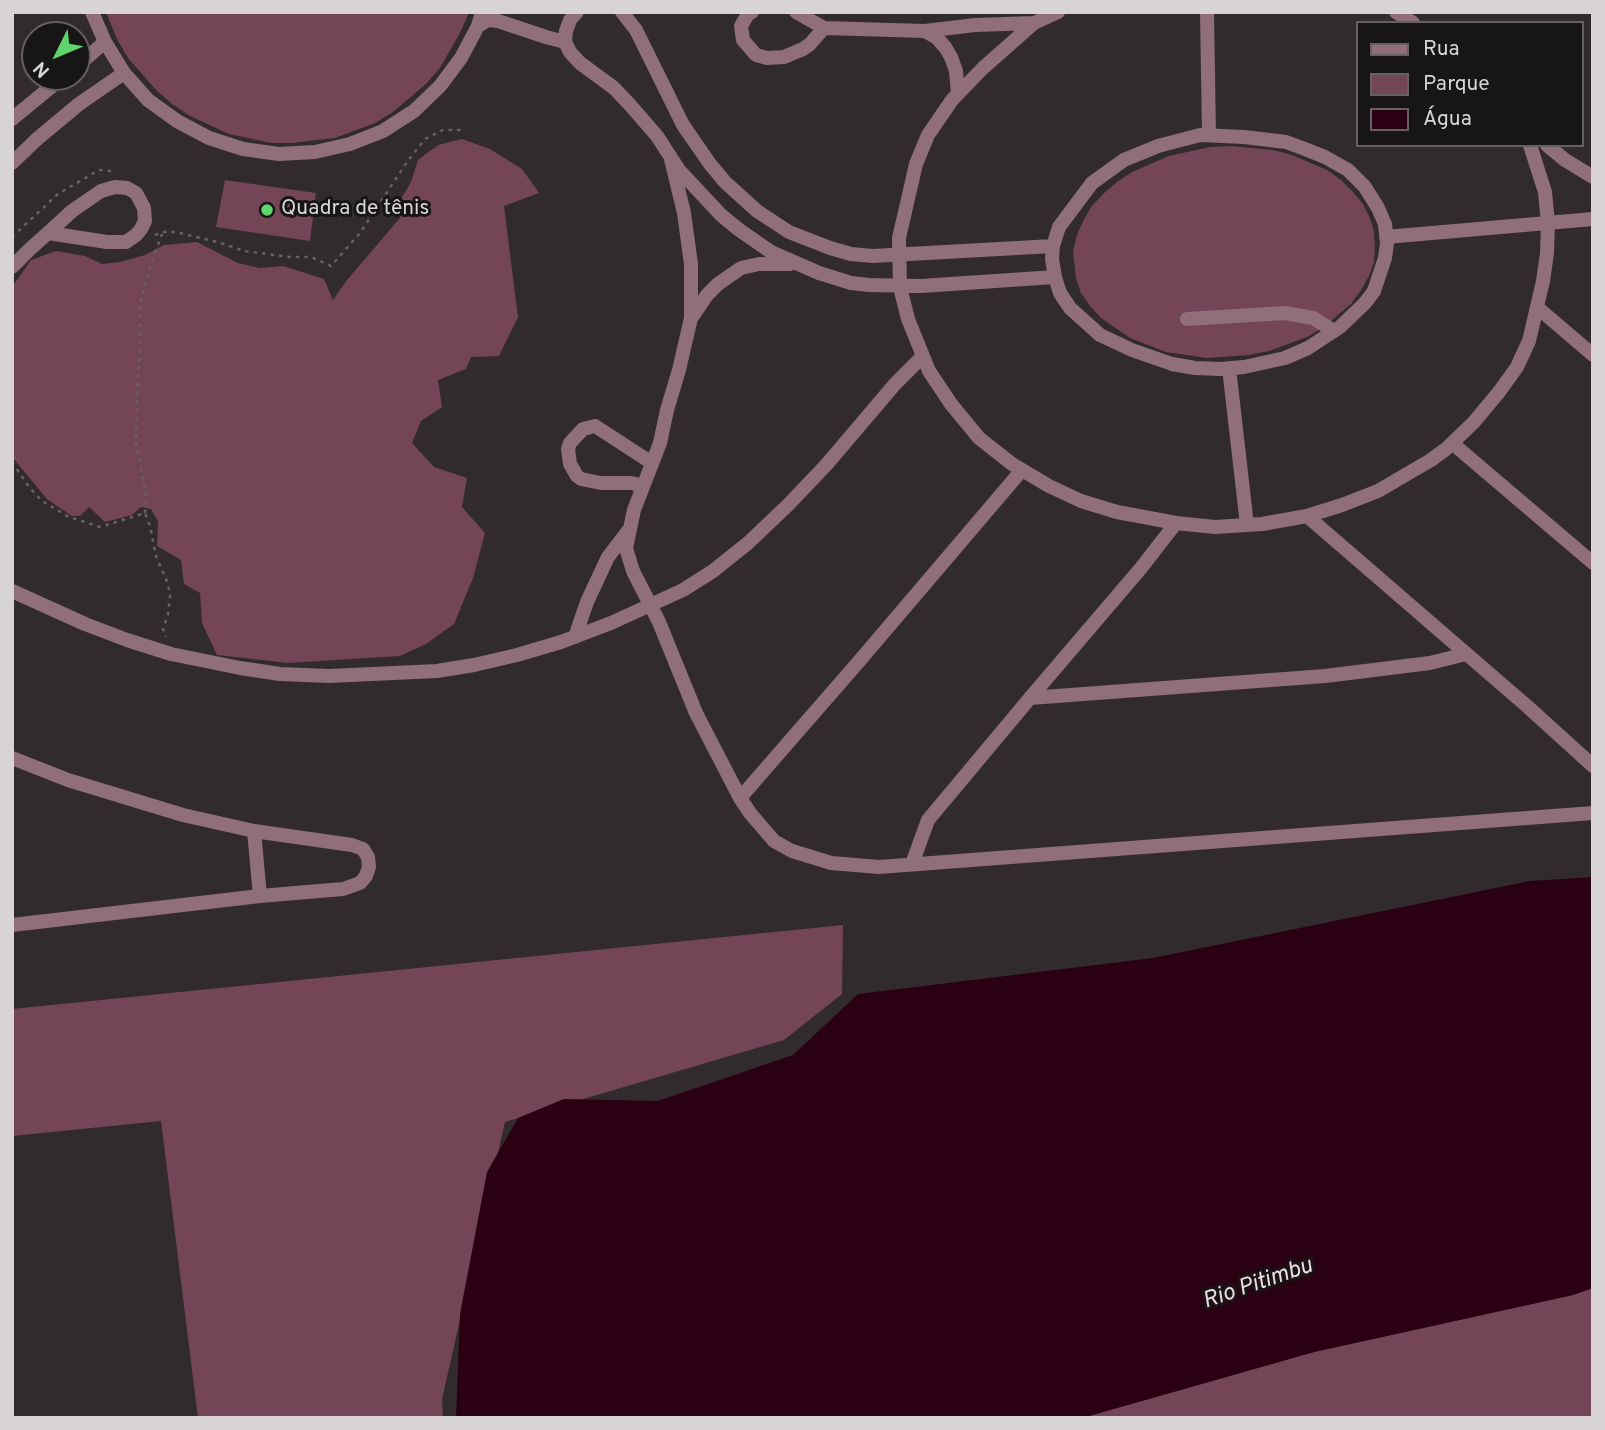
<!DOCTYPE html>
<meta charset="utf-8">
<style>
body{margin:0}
#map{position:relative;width:1605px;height:1430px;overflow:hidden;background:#312b2d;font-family:Overpass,sans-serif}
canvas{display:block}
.frame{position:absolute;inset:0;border:14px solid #d8d4d5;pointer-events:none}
.legend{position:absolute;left:1356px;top:21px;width:228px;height:126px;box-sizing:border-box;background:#171515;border:2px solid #646162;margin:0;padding:9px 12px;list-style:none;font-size:21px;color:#d8d4d5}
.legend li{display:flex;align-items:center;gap:14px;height:35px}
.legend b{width:35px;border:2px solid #646162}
.north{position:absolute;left:21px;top:21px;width:70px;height:70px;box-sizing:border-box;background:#171515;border:2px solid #646162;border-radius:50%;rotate:227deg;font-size:19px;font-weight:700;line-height:28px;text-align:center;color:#d8d4d5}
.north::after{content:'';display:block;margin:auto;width:24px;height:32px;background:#5dd56c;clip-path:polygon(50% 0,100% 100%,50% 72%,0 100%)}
</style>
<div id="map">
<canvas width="1605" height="1430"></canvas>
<div class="frame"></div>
<ul class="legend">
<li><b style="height:9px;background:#906e7a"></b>Rua</li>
<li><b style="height:19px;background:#734557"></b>Parque</li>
<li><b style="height:19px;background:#2b0013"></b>Água</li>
</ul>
<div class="north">N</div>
</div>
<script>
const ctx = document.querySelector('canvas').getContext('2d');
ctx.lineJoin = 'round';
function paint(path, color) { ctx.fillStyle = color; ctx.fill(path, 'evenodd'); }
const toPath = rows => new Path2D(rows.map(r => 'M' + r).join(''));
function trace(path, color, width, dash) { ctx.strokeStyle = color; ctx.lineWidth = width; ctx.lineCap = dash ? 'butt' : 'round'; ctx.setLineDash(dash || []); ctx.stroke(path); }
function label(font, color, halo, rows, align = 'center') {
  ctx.font = font + ' Overpass,sans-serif'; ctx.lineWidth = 6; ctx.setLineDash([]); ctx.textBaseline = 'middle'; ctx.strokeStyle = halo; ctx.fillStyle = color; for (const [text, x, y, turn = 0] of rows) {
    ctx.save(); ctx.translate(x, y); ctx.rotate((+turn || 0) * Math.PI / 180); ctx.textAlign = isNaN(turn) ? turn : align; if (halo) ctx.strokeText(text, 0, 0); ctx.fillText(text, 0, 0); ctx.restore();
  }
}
const green = toPath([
 [106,12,469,12,461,31,440,68,426,84,393,112,375,123,335,138,292,143,271,143,229,134,190,116,172,104,156,90,128,58,117,39],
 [462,139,490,149,522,169,539,193,504,206,518,317,499,356,471,357,466,369,438,380,442,407,421,421,412,443,434,467,467,478,462,507,485,533,473,578,454,624,426,644,400,656,288,663,217,655,202,623,200,593,184,584,181,560,157,546,158,521,151,509,141,507,132,515,105,522,89,507,80,516,72,516,47,499,12,457,12,287,31,260,56,251,85,256,102,264,120,262,145,255,164,245,197,242,238,263,259,268,283,266,324,279,333,300,347,280,400,218,402,197,411,182,418,160,438,145],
 [1231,146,1273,150,1292,155,1327,170,1341,180,1353,192,1363,204,1370,218,1374,232,1375,247,1374,262,1369,276,1361,290,1351,304,1324,327,1307,337,1269,351,1249,355,1207,358,1166,352,1130,338,1101,318,1090,306,1081,293,1076,279,1073,250,1077,235,1083,221,1091,207,1103,194,1117,182,1132,172,1169,156,1210,147],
 [225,180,316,193,310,241,216,227],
 [843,925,842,994,784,1040,505,1122,442,1399,443,1418,198,1418,161,1121,12,1136,12,1009],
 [1593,1288,1593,1418,1082,1418,1314,1352,1573,1295]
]);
const water = toPath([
 [1593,877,1593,1288,1573,1295,1314,1352,1082,1418,456,1418,460,1314,487,1172,518,1118,564,1099,658,1101,793,1055,858,994,1153,958,1530,881]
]);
const path = toPath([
 [155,235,162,232,176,232,221,243,244,251,290,257,311,257,331,266,360,233,407,162,425,139,443,130,461,130],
 [12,237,58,194,99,170,112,171],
 [12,462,29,487,42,501,69,517,100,527,145,513,150,526,156,556,168,584,170,596,168,614,163,629,166,637],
 [145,513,146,495,136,443,138,374,140,352,140,305,150,266,162,234]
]);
const minor = toPath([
 [92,12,105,42,124,73,148,100,177,121,209,138,243,149,279,154,315,152,350,144,383,131,414,111,440,86,461,58,478,26,482,12],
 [577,12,570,20,566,31,565,42,570,52,580,63,614,88,631,106,657,136,679,170,721,215,738,229,771,252,819,273,851,283,869,285,921,286,1055,277],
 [622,12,636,30,683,125,710,164,725,182,757,211,789,232,830,248,851,254,873,256,1053,246],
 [752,12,748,14,741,26,743,40,756,55,767,58,784,57,803,49,810,44,824,28],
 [796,12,824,28,925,31,975,25,1034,23],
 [1058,12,1034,23,983,68,952,100,928,135,916,164,899,238,900,287,908,319,929,371,951,404,979,438,1012,464,1049,486,1081,501,1117,512,1176,523,1215,527,1262,524,1307,516,1342,505,1378,491,1431,460,1446,449,1474,422,1499,392,1517,367,1529,341,1543,281,1547,253,1548,223,1545,192,1530,145],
 [1207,12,1209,135],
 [1396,12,1413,23],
 [478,26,488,20,498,21,546,37,565,42],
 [925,31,937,38,945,47,951,57,956,71,958,94],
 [77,66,105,42],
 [12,119,63,77],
 [1200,135,1244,137,1286,142,1305,149,1325,157,1348,170,1365,187,1378,208,1385,224,1387,243,1385,258,1374,291,1365,303,1340,327,1308,348,1285,358,1244,367,1220,369,1195,368,1172,364,1132,350,1100,335,1070,308,1060,293,1055,277,1052,259,1053,246,1059,227,1092,183,1124,160,1158,146,1200,135],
 [1547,145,1565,160,1593,177],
 [671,159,684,213,691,264,691,318,679,370,667,410,660,443,634,510,626,548,633,571,659,622,696,713,740,798,750,813,774,841,792,851,831,863,879,867,1593,813],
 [12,163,37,139,79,104,124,73],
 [1386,237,1593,219],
 [12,267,30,249,48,233,72,211,101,191,115,187,127,188,136,193,144,208,145,221,141,229,136,235,126,242,107,242,48,233],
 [1538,308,1593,355],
 [692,317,707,295,718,284,741,268,759,264,790,264],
 [1187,319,1285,313,1313,318,1334,331],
 [1229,368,1247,525],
 [1452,443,1593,563],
 [643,486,631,483,601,483,581,479,577,476,570,464,568,449,570,443,583,429,595,426,652,463],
 [1307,516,1528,707,1593,766],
 [12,591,85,624,127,640,171,654,240,668,280,674,329,676,437,671,474,665,517,655,561,642,611,623,683,590,713,571,748,543,788,505,827,464,895,384,922,357],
 [575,637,587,602,608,557,628,531],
 [1030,698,1325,676,1430,663,1466,654],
 [12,758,68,780,183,815,254,831,352,845,363,849,368,857,369,867,366,876,360,883,343,889,260,896,12,925],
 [740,798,861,659,1022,470],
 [254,831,260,896],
 [912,864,928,820,1030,698,1141,568,1176,523]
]);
const markers = [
 [267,210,7,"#5dd56c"]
];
const poiNames = [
 ["Quadra de tênis",281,210]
];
const waterNames = [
 ["Rio Pitimbu",1258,1285,-19]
];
paint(green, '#734557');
paint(water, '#2b0013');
trace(path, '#676163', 2.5, [3.5, 5]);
trace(minor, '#906e7a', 14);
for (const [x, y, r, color] of markers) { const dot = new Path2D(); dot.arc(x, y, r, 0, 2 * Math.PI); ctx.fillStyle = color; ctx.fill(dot); trace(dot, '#171515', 2.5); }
label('21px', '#d8d4d5', '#171515', poiNames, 'left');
label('italic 23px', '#f2dbe3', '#171515', waterNames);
</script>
